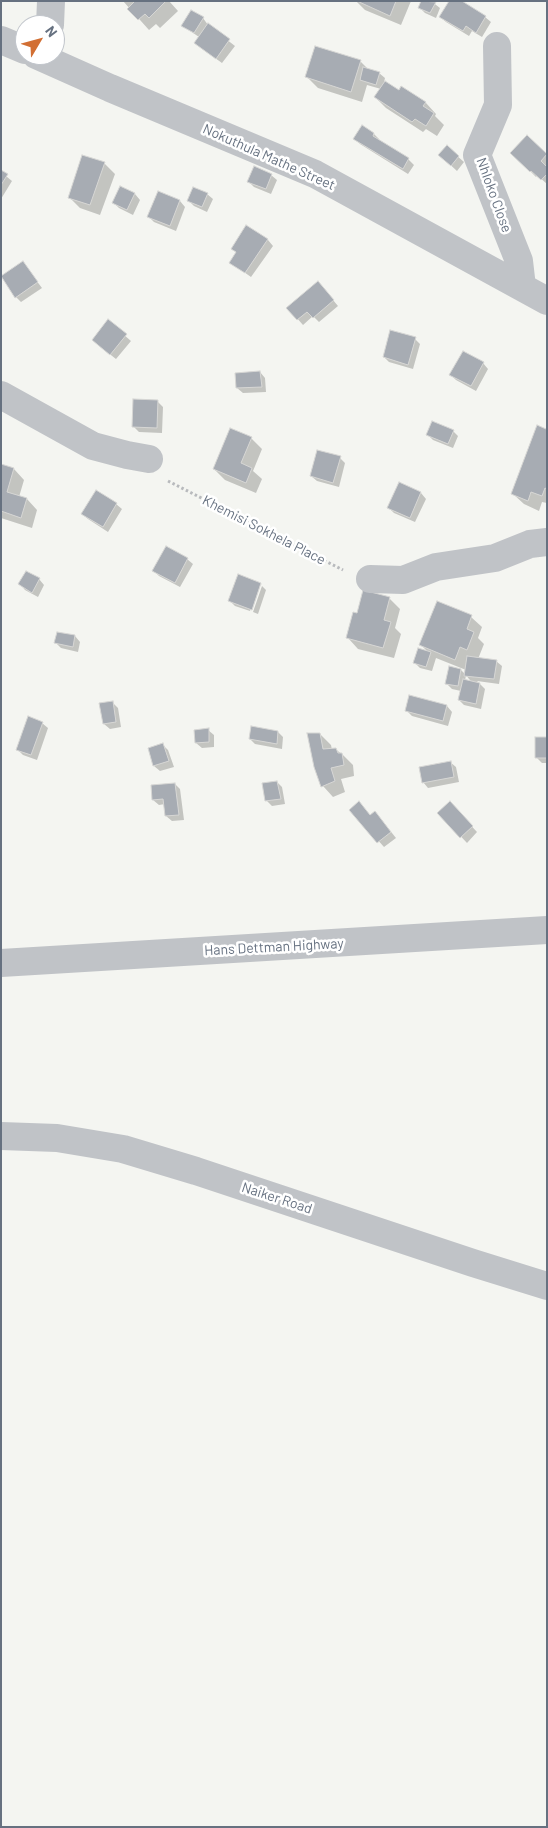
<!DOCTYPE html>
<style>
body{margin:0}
#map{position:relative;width:548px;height:1828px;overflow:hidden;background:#f4f5f1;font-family:Barlow,sans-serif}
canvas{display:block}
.frame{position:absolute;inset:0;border:2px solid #667180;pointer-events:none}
.north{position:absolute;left:15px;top:15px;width:50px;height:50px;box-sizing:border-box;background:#fff;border:1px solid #c2c6cc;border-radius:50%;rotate:53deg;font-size:14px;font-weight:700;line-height:20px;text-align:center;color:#667180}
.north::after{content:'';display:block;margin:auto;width:18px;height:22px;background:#d26f33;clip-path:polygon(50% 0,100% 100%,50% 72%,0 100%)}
</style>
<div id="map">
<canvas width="548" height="1828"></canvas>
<div class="frame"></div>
<div class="north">N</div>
</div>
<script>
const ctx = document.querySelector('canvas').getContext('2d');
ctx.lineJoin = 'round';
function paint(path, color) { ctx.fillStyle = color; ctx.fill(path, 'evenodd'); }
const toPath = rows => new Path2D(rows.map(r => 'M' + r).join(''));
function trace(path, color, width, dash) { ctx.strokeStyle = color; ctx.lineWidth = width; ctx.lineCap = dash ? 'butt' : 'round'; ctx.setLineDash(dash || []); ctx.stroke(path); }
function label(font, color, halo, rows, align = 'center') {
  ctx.font = font + ' Barlow,sans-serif'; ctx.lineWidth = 5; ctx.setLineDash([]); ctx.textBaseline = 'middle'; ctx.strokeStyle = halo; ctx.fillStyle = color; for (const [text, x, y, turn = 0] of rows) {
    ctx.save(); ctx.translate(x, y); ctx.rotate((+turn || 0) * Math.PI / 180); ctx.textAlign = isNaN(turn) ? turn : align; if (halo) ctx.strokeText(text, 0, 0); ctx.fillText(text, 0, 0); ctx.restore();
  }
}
const shadow = toPath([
 [123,1,169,1,178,11,160,28,156,24,149,30],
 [356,1,411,1,401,25,365,10],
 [423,1,431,1,440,8,436,18,425,13,420,8],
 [441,17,485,17,491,22,482,37,472,31,469,36,446,22],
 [203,18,208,25,235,46,222,63,201,48,195,43,199,37,183,26],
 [360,61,368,69,379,73,385,78,384,82,399,92,402,88,426,103,436,114,435,116,444,125,437,136,426,129,423,132,386,108,375,97,381,89,367,85,362,102,318,88,307,77],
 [374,134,379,139,378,141,408,159,414,165,408,174,360,144,355,138],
 [527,137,547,155,547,184,537,175,536,177,512,153],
 [447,147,464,162,457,171,445,160],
 [104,163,115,174,100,215,80,208,69,197],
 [1,172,12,181,1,199],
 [271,175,277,180,271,194,254,187,249,182],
 [121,188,135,194,140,200,133,215,119,208,114,203],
 [158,193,180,201,185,207,176,231,154,222,149,217],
 [207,194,213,199,207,212,194,206,189,201],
 [246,227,268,240,273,246,251,277,231,263,237,253,233,249],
 [23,263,42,288,21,302,16,297],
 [323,288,338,306,319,322,313,316,303,325,288,308],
 [108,321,131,341,116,359,98,345],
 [415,339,420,344,413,369,389,362,384,357],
 [483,363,488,369,476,391,456,380,451,375],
 [260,372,265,378,266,392,243,393,237,388],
 [157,401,163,407,162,433,139,432,133,426],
 [547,429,547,503,542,502,539,511,524,504,513,494],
 [231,430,252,439,262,449,253,471,262,479,256,493,225,480,214,469],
 [453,431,458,436,453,448,433,440,428,435],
 [340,458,345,463,339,487,317,481,311,476],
 [1,465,14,469,24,480,19,497,27,499,37,510,32,528,1,518],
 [400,484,421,493,426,499,415,522,394,513,389,508],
 [116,504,122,509,108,532,88,519,82,514],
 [187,559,193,564,180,587,159,576,154,571],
 [238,576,262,585,259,585,250,611,235,606,229,600],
 [39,579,44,585,38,597,25,590,20,584],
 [262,586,266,590,258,614,253,612],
 [389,598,400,609,395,628,401,634,394,658,358,649,348,638,357,614],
 [471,617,482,627,478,638,484,644,478,659,496,661,502,666,499,684,477,681,485,689,481,709,464,705,459,700,461,691,452,689,447,684,461,670,466,675,466,670,436,658,432,671,420,668,415,663,428,652,421,645],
 [466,675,469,679,473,683,465,681],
 [58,633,75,636,80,642,78,652,61,648,56,643],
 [112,702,118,708,121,727,110,729,104,724],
 [447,706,452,712,448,726,412,716,407,711],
 [42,723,48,728,37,760,23,755,18,750],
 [208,730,214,735,214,747,202,748,196,743],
 [278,732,283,737,282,749,255,744,250,739],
 [320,734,331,745,332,750,335,749,342,754,353,765,354,776,341,779,345,792,333,797,323,786],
 [547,738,547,763,542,763,536,757],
 [163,745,168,750,174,767,160,771,154,766,149,749],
 [450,762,456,767,459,782,428,788,423,782],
 [277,782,282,787,285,804,272,806,267,801],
 [175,784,180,789,184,820,172,821,166,816,165,804,159,805,153,800],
 [359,803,371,816,380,818,396,838,384,847,367,828],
 [450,803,477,832,467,843,439,813]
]);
const building = toPath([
 [133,1,166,1,149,18,145,14,138,20,127,9,134,2,133,1],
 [357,1,396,1,390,16,357,1],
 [421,1,436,2,430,13,418,8,421,1],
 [449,1,462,1,486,16,476,33,466,26,463,31,439,17,449,1],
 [191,10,204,17,194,33,181,26,191,10],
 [208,23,230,39,216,59,194,43,208,23],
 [315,46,361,60,351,92,305,77,315,46],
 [363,67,380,72,376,85,360,80,363,67],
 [385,81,399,90,401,86,426,102,423,106,434,113,426,126,415,119,412,122,374,97,385,81],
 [362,125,374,133,373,136,409,158,403,169,353,139,362,125],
 [527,135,547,154,541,161,547,167,547,174,541,180,531,171,530,172,510,153,527,135],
 [447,145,459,156,451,166,438,155,447,145],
 [82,155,105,162,90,205,68,198,82,155],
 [254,166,272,174,266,189,247,182,254,166],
 [1,170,8,174,1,185,1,170],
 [120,186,135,193,127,210,112,203,120,186],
 [193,187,208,193,202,207,187,201,193,187],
 [158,191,180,200,170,226,147,217,158,191],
 [246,225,268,239,245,273,229,263,236,252,231,249,246,225],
 [23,261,38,282,15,298,1,276,23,261],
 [318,281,334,300,313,318,307,312,297,320,286,308,318,281],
 [108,319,127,334,110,355,92,340,108,319],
 [390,330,416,337,408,365,383,357,390,330],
 [463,351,484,362,471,386,449,375,463,351],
 [260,371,262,387,236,388,235,373,260,371],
 [133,399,158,400,157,428,132,427,133,399],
 [432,421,454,430,448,444,426,435,432,421],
 [537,425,546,429,547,426,547,489,545,488,542,496,531,492,528,501,511,494,537,425],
 [230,428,252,437,241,463,252,468,246,483,213,469,230,428],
 [317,450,341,456,333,483,310,476,317,450],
 [1,464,14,468,7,492,27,498,21,518,1,511,1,464],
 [399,482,421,492,410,518,387,508,399,482],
 [96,490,117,503,103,527,81,514,96,490],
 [166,546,188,558,175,583,152,571,166,546],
 [26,571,40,578,32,593,18,584,26,571],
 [238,574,261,583,252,610,228,601,238,574],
 [363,590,390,597,384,620,391,622,383,648,346,638,353,612,357,613,363,590],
 [437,601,472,615,467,629,474,632,467,650,460,647,455,660,419,645,437,601],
 [57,632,75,635,73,647,54,643,57,632],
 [418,648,431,652,426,667,413,663,418,648],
 [467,656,497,660,494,679,464,676,467,656],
 [449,666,461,669,458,686,445,684,449,666],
 [463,679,480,683,476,704,458,700,463,679],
 [409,695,447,705,443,721,405,711,409,695],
 [113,701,116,722,103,724,99,703,113,701],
 [28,716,43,722,31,755,16,750,28,716],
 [251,726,278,731,277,744,249,739,251,726],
 [209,728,209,742,195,743,194,730,209,728],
 [307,733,320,733,323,749,336,748,338,753,342,753,344,765,331,768,335,781,321,787,314,767,307,733],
 [535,737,547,737,547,758,535,758,535,737],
 [163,743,169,761,153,766,148,748,163,743],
 [451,761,454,777,422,783,419,767,451,761],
 [277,781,281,799,265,801,262,783,277,781],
 [175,783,179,815,165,816,163,799,152,800,151,785,175,783],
 [359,801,370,815,375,811,391,832,377,843,349,810,359,801],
 [450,801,473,826,460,838,437,813,450,801]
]);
const path = toPath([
 [168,481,343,570]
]);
const minor = toPath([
 [50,25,51,1],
 [1,40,25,50],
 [497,46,498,105,477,155,519,261,522,287],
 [36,55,110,88,315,174,547,301],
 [1,395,93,446,127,455,149,459],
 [370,579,403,580,436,567,495,558,530,544,547,542],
 [1,963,547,930],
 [1,1136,57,1138,123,1149,196,1171,473,1263,547,1286]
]);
const streetNames = [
 ["Nokuthula Mathe Street",269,157,24],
 ["Nhloko Close",494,195,70],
 ["Khemisi Sokhela Place",264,530,27],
 ["Hans Dettman Highway",274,947,-3],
 ["Naiker Road",277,1198,18]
];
paint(shadow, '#0003');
paint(building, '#a7acb3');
trace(building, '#d6d6d4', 1);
trace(path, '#b8babd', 3, [2.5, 2.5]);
trace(minor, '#c0c3c7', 28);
label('14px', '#667180', '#fff', streetNames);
</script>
